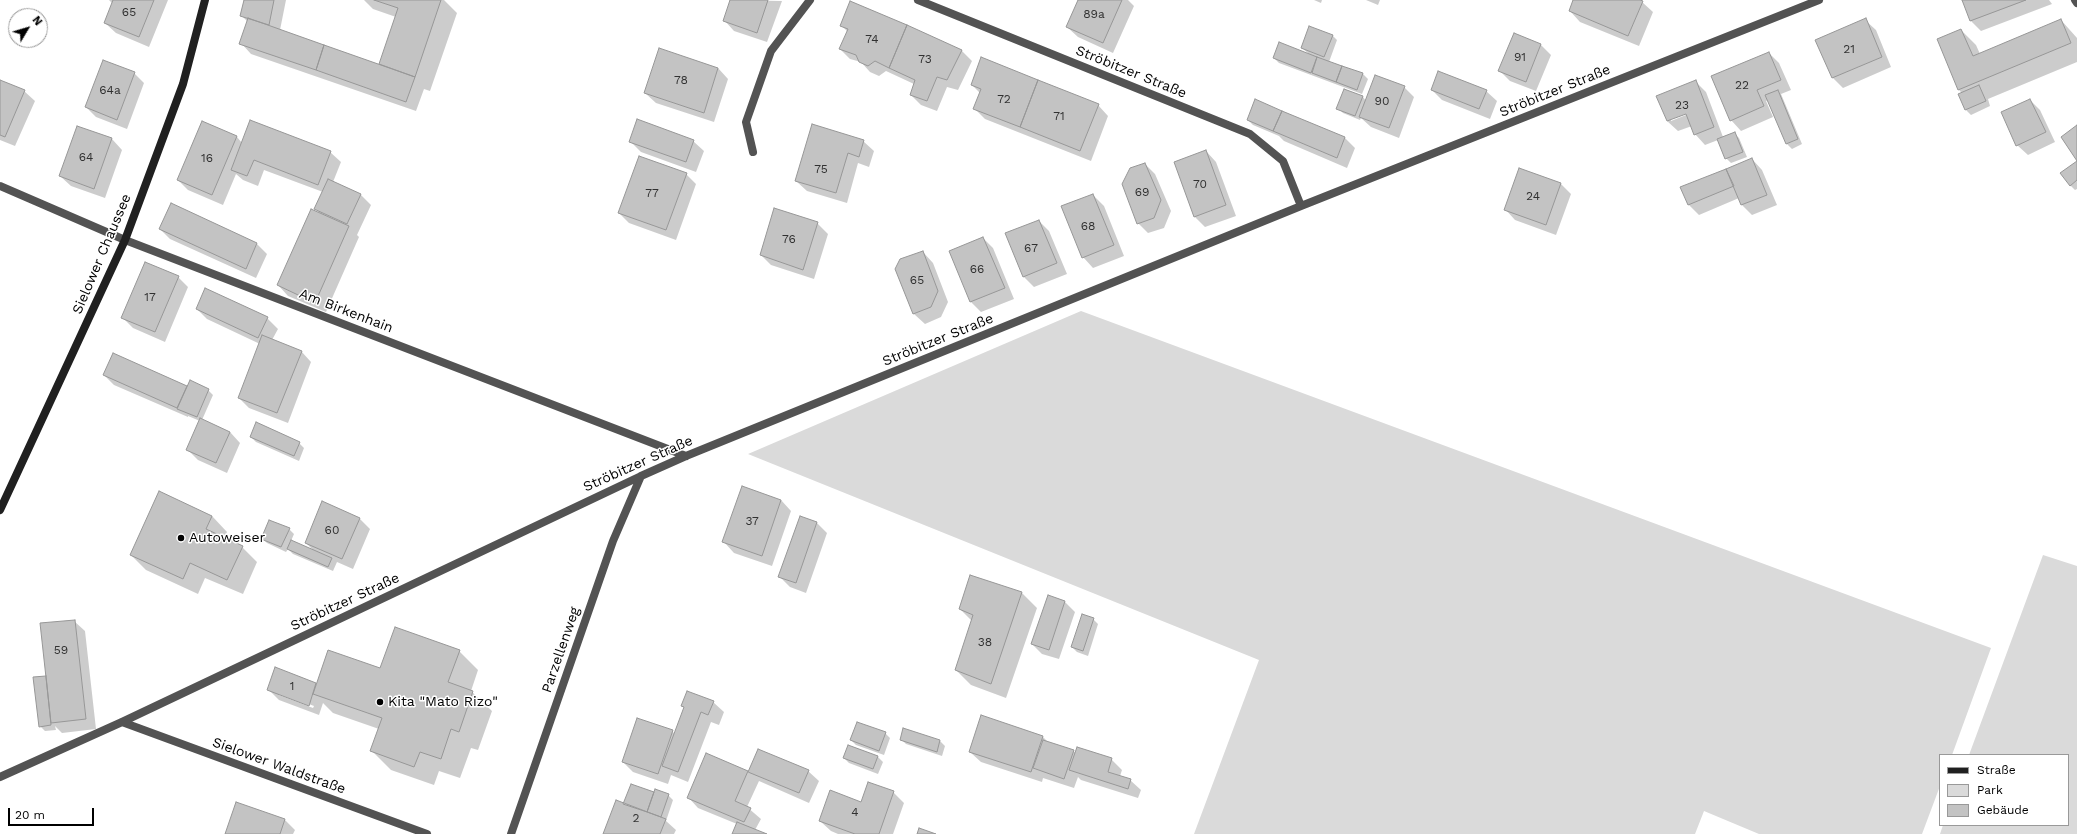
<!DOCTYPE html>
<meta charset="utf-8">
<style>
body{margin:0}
#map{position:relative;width:2077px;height:834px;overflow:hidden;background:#fff;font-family:"Work Sans",sans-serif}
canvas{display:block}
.legend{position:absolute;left:1939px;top:754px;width:130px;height:72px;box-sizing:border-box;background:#fff;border:1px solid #999;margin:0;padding:5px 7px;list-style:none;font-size:12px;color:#000}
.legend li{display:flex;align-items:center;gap:8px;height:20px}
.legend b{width:20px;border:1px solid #999}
.north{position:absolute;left:8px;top:8px;width:40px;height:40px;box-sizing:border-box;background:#fff;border:1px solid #999;border-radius:50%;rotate:52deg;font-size:11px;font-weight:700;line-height:16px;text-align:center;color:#000}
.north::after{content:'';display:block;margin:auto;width:14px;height:18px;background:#000;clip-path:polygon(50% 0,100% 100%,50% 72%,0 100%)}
.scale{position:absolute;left:8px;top:808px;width:86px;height:18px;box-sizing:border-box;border:2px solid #000;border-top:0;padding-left:5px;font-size:12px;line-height:14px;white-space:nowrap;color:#000;-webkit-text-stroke:3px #fff;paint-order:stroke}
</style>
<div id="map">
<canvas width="2077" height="834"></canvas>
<ul class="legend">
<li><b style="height:5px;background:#202020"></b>Straße</li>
<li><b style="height:11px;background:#dadada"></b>Park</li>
<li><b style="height:11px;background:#c3c3c3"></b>Gebäude</li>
</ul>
<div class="north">N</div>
<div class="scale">20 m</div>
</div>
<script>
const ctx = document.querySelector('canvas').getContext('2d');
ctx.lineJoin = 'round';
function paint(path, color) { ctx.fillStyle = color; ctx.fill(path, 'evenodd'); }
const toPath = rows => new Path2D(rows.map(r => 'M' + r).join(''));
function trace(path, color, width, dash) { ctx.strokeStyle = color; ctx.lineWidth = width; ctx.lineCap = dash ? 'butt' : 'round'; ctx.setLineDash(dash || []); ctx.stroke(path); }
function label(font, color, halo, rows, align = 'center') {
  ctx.font = font + ' "Work Sans",sans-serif'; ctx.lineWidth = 3; ctx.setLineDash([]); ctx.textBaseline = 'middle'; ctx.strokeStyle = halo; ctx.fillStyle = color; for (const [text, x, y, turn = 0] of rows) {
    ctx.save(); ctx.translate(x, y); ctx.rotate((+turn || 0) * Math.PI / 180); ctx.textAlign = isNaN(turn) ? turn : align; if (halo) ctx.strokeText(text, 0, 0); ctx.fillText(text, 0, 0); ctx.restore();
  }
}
const green = toPath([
 [1081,311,1991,648,1952,755,1940,755,1940,786,1922,834,1759,834,1704,811,1695,834,1194,834,1259,660,748,454],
 [2043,555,2077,566,2077,834,1940,834,1943,825,2068,825,2068,755,1969,755]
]);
const shadow = toPath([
 [109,0,168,0,149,47,116,33,105,23,113,4],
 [245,0,286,0,280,30,380,65,396,17,373,9,364,0,444,0,457,13,430,91,424,89,416,111,251,54,241,43,248,22,242,16],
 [731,0,782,1,767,42,734,31,724,20],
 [1079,0,1128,0,1134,6,1113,53,1078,37,1067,27],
 [1314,0,1322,0,1321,3],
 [1366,0,1380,0,1378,5],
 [1574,0,1637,0,1642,2,1653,12,1639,46,1580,22,1570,11],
 [1963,0,2049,0,2052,4,1981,31,1971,21],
 [1865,20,1876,30,1891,67,1843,88,1833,78,1817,41],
 [2061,20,2077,38,2077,62,1988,99,1990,106,1971,115,1966,110,1960,94,1962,93,1959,90,1938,39,1961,30,1976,45,1980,54],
 [841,25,961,50,972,61,958,90,947,87,937,111,921,105,911,95,914,84,886,71,879,76,870,72,861,62,850,59,840,49,848,32],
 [1332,35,1337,40,1329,62,1363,74,1368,79,1362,94,1279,63,1274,58,1309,54,1302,48],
 [1540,44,1551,55,1536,91,1510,81,1499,70],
 [1769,53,1779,63,1791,90,1781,94,1802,144,1792,149,1787,144,1768,100,1766,101,1773,117,1741,131,1731,120],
 [718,68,728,79,714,122,656,103,645,93],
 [134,73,144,83,127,129,96,117,86,107],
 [0,81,24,91,35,101,15,146,0,140],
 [1696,82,1706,92,1723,137,1734,133,1739,138,1747,157,1731,163,1726,158,1718,140,1705,145,1695,134,1692,126,1678,131,1667,121],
 [1690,111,1691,113,1671,121,1671,118],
 [972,85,1098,105,1108,116,1091,161,985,119,974,108,980,93],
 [1404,87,1414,97,1399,138,1371,127,1361,118,1360,120,1343,113,1338,108,1363,97,1366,101],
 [1432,90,1486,91,1497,101,1490,119,1442,100],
 [2030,100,2040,110,2055,142,2028,155,2017,145],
 [1256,101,1345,138,1355,148,1347,168,1284,141,1279,136,1253,125,1248,120],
 [202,122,237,137,242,143,330,152,341,162,333,182,360,194,371,205,357,235,359,237,326,312,288,296,278,285,321,215,316,209,323,192,264,170,258,186,243,180,236,174,223,205,188,190,178,180],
 [78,127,112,139,122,150,105,198,71,186,60,176],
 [630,141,693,141,704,151,696,172,641,152],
 [863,141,874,151,869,167,858,163,847,203,807,191,796,181],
 [1206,151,1216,162,1236,216,1205,227,1195,217,1175,163],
 [1752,159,1762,170,1777,205,1752,215,1742,205,1739,198,1699,215,1688,204],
 [2077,162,2077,189,2075,190,2070,185],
 [1145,164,1155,174,1171,211,1164,228,1148,233,1138,223],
 [686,174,696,184,676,240,629,223,619,213],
 [1561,184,1571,194,1556,235,1515,220,1505,209],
 [1093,195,1104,206,1124,256,1093,268,1083,257],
 [171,204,257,244,267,254,256,278,170,239,160,229],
 [1039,221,1049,231,1067,274,1034,287,1024,277,1006,234],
 [817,223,828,234,814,279,771,265,761,255],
 [983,238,993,248,1014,299,981,312,971,302],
 [923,252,933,263,948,302,941,317,925,324,914,314,896,269],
 [178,277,188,287,165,342,133,328,122,317],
 [197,309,267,318,278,329,272,340,301,351,311,362,288,423,249,408,239,398,260,344,207,319],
 [104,375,188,388,208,390,213,395,202,420,230,432,240,443,227,473,198,460,188,450,200,421,188,416,188,417,114,385],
 [251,437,299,443,304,448,299,461,256,442],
 [781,500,791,511,772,566,734,553,724,542],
 [212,516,227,532,224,538,242,547,257,562,243,594,205,578,198,594,146,570,131,555],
 [801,517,817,523,827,533,806,593,790,587,780,577],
 [359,518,370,529,353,569,337,562,333,571,293,554,288,549,286,552,267,543,262,538,289,529,294,534,291,541,314,551,306,543],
 [971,576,1022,593,1037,608,1006,698,971,685,956,670,972,621,960,609],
 [1065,602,1075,612,1059,659,1042,654,1032,644],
 [1093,619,1098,624,1088,656,1077,652,1072,647],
 [74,621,85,631,96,729,62,733,55,726,56,730,45,731,40,726,47,678],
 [459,651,478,670,471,691,492,711,478,750,471,748,460,778,439,771,434,785,391,770,372,751,379,729,333,713,323,703,319,715,279,700,268,689,276,668,317,685],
 [279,693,314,706,313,708,279,695],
 [713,702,724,712,719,725,711,722,688,782,671,775,668,784,633,772,623,762,672,731,675,734,685,708,682,705],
 [981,717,1043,737,1049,743,1073,751,1076,753,1111,759,1122,770,1120,776,1130,780,1141,790,1138,798,1081,780,1078,777,1074,788,1043,778,1042,782,981,762,970,752],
 [885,733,890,738,884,755,856,745,851,740],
 [901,739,940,741,945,746,942,756,906,744],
 [849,746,878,757,883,762,878,774,849,763,844,758],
 [758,750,808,771,819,781,809,803,759,781,747,807,761,819,755,830,765,834,733,834,737,824,698,808,688,797,707,754,749,773],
 [893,792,904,803,893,834,838,834,831,831,820,821],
 [654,793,668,795,673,800,666,821,676,830,674,834,604,834,624,805],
 [284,819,295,830,293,834,226,834]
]);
const building = toPath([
 [113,0,154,0,139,37,104,23,113,0],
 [244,0,274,0,269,25,240,16,244,0],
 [374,0,441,0,415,77,379,64,398,8,374,0],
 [730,0,768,0,757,33,723,21,730,0],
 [1078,0,1122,0,1103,43,1066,27,1078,0],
 [1573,0,1640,0,1643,1,1628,36,1569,11,1573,0],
 [1962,0,2026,0,1970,21,1962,0],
 [850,1,907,25,889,68,875,61,868,66,859,62,856,55,839,49,848,29,840,26,850,1],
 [248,18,324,45,316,70,239,44,248,18],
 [1866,18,1882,57,1832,78,1815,40,1866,18],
 [2061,19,2071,43,1958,90,1937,39,1961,29,1973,56,2061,19],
 [907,25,962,50,947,80,937,77,927,101,910,95,915,80,889,68,907,25],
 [1309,26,1333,35,1324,57,1301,48,1309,26],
 [1514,33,1541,44,1526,82,1498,71,1514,33],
 [1279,42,1317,57,1311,73,1273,58,1279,42],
 [324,45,415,77,406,102,316,70,324,45],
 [659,48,718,68,704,113,644,93,659,48],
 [1769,52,1781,80,1757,90,1764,106,1730,121,1711,76,1769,52],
 [981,57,1038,80,1020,127,973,109,981,89,971,85,981,57],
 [1317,57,1342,66,1336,82,1312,73,1317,57],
 [103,60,135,72,117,120,85,107,103,60],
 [1342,66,1363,73,1357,90,1336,82,1342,66],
 [1438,71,1487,90,1479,109,1431,90,1438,71],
 [1375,75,1405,86,1389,128,1359,117,1375,75],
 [0,80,25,90,5,137,0,135,0,80],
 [1038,80,1099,104,1080,151,1020,127,1038,80],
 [1696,80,1714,127,1694,135,1686,114,1667,121,1656,96,1696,80],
 [1979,85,1986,101,1965,110,1958,94,1979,85],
 [1344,89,1363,96,1355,116,1336,109,1344,89],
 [1778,90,1798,139,1786,144,1765,95,1778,90],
 [1255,99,1282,111,1273,131,1247,120,1255,99],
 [2030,99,2046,132,2016,146,2001,112,2030,99],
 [1282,111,1345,137,1337,158,1273,131,1282,111],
 [637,119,694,140,686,162,629,142,637,119],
 [250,120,331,151,318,185,254,160,247,176,231,170,250,120],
 [202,121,237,136,212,195,177,180,202,121],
 [812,124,864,140,859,157,848,153,836,193,795,181,812,124],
 [2077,125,2077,161,2061,137,2077,125],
 [77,126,112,138,94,189,59,176,77,126],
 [1735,132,1743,152,1725,159,1717,139,1735,132],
 [1206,150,1226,205,1194,217,1174,162,1206,150],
 [639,156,687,173,666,230,618,213,639,156],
 [1752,158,1767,195,1741,205,1726,169,1752,158],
 [2077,161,2077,180,2070,186,2060,173,2077,161],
 [1145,163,1161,200,1154,218,1137,224,1122,184,1130,168,1145,163],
 [1519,168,1561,183,1546,225,1504,210,1519,168],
 [1726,169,1734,186,1688,205,1680,187,1726,169],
 [328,179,361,194,347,224,314,209,328,179],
 [1093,194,1114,245,1082,258,1061,206,1093,194],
 [171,203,257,243,246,269,159,229,171,203],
 [774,208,818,222,803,270,760,255,774,208],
 [311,209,349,226,315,303,277,285,311,209],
 [1039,220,1057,263,1023,277,1005,233,1039,220],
 [983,237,1005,288,970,302,949,251,983,237],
 [923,251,938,291,931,307,913,314,895,269,900,259,923,251],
 [145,262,179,276,155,332,121,318,145,262],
 [205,288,268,317,258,338,196,309,205,288],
 [262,335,302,351,277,413,238,398,262,335],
 [113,353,187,386,177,408,103,375,113,353],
 [190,380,209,389,197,417,177,409,190,380],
 [200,418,230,432,216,463,186,450,200,418],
 [256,422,300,442,294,456,250,437,256,422],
 [742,486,781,500,762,556,722,542,742,486],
 [159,491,212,516,206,529,243,546,227,580,190,563,183,579,130,555,159,491],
 [322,501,360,518,342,559,305,543,322,501],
 [800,516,817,522,796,583,778,577,800,516],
 [269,520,290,528,281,547,261,539,269,520],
 [291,540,332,558,328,567,287,549,291,540],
 [970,575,1022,592,991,684,955,670,973,615,959,609,970,575],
 [1048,595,1065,601,1049,650,1031,644,1048,595],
 [1082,614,1094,618,1083,651,1071,647,1082,614],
 [75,620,86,719,51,723,40,623,75,620],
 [395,627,460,650,448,682,473,691,459,732,451,729,441,759,420,752,414,767,370,751,382,718,313,694,328,650,380,668,395,627],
 [275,667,316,683,309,706,267,690,275,667],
 [46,676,51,725,39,727,33,677,46,676],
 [687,691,714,701,708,715,701,712,678,772,662,766,684,707,681,706,687,691],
 [981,715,1043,736,1031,772,969,752,981,715],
 [637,718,673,730,658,774,622,762,637,718],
 [857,722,886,732,879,751,850,740,857,722],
 [903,728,940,740,937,752,900,740,903,728],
 [1043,740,1074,750,1064,779,1033,768,1043,740],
 [848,745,878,756,873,769,843,758,848,745],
 [1077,747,1112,758,1108,772,1131,779,1128,789,1069,770,1077,747],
 [758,749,809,770,799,793,748,772,758,749],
 [706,753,748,771,735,801,751,808,744,822,687,798,706,753],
 [868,782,894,791,879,834,855,834,819,821,830,790,861,802,868,782],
 [631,784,654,792,647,812,623,804,631,784],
 [655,789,669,794,661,817,647,812,655,789],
 [616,800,666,819,660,834,603,834,616,800],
 [236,802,285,819,280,834,225,834,236,802],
 [737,822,767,834,732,834,737,822],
 [919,828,936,834,917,834,919,828]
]);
const street = toPath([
 [918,0,1250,134,1283,161,1301,206],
 [2075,0,2077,3],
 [753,152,746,122,771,51,810,0],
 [0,186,125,240,686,456],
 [122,722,427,834],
 [0,777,122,722,641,476,686,456,1301,206,1819,0],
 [511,834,613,541,641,476]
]);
const secondary = toPath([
 [0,510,125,240,183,84,205,0]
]);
const markers = [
 [181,538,4,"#000"],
 [380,702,4,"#000"]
];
const numberNames = [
 ["65",129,12],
 ["89a",1094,14],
 ["74",872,39],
 ["21",1849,49],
 ["91",1520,57],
 ["73",925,59],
 ["78",681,80],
 ["22",1742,85],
 ["64a",110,90],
 ["72",1004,99],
 ["90",1382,101],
 ["23",1682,105],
 ["71",1059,116],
 ["64",86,157],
 ["16",207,158],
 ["75",821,169],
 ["70",1200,184],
 ["69",1142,192],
 ["77",652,193],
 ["24",1533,196],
 ["68",1088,226],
 ["76",789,239],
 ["67",1031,248],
 ["66",977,269],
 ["65",917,280],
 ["17",150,297],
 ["37",752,521],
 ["60",332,530],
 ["38",985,642],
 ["59",61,650],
 ["1",292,686],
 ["4",855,812],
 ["2",636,818]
];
const streetNames = [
 ["Ströbitzer Straße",1131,72,22],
 ["Ströbitzer Straße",1555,91,-22],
 ["Sielower Chaussee",102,254,-67],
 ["Am Birkenhain",346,311,21],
 ["Ströbitzer Straße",938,340,-22],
 ["Ströbitzer Straße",638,464,-24],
 ["Ströbitzer Straße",345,602,-25],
 ["Parzellenweg",561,650,-71],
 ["Sielower Waldstraße",279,766,20]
];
const poiNames = [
 ["Autoweiser",189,538],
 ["Kita \"Mato Rizo\"",388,702]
];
paint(green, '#dadada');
paint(shadow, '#0003');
paint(building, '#c3c3c3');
trace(building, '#979797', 1);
trace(street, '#535353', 8);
trace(secondary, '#202020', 8);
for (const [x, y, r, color] of markers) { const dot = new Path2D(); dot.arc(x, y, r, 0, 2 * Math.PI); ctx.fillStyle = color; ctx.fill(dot); trace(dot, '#fff', 1.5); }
label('12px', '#313131', null, numberNames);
label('14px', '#000', '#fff', streetNames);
label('14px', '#000', '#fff', poiNames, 'left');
</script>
